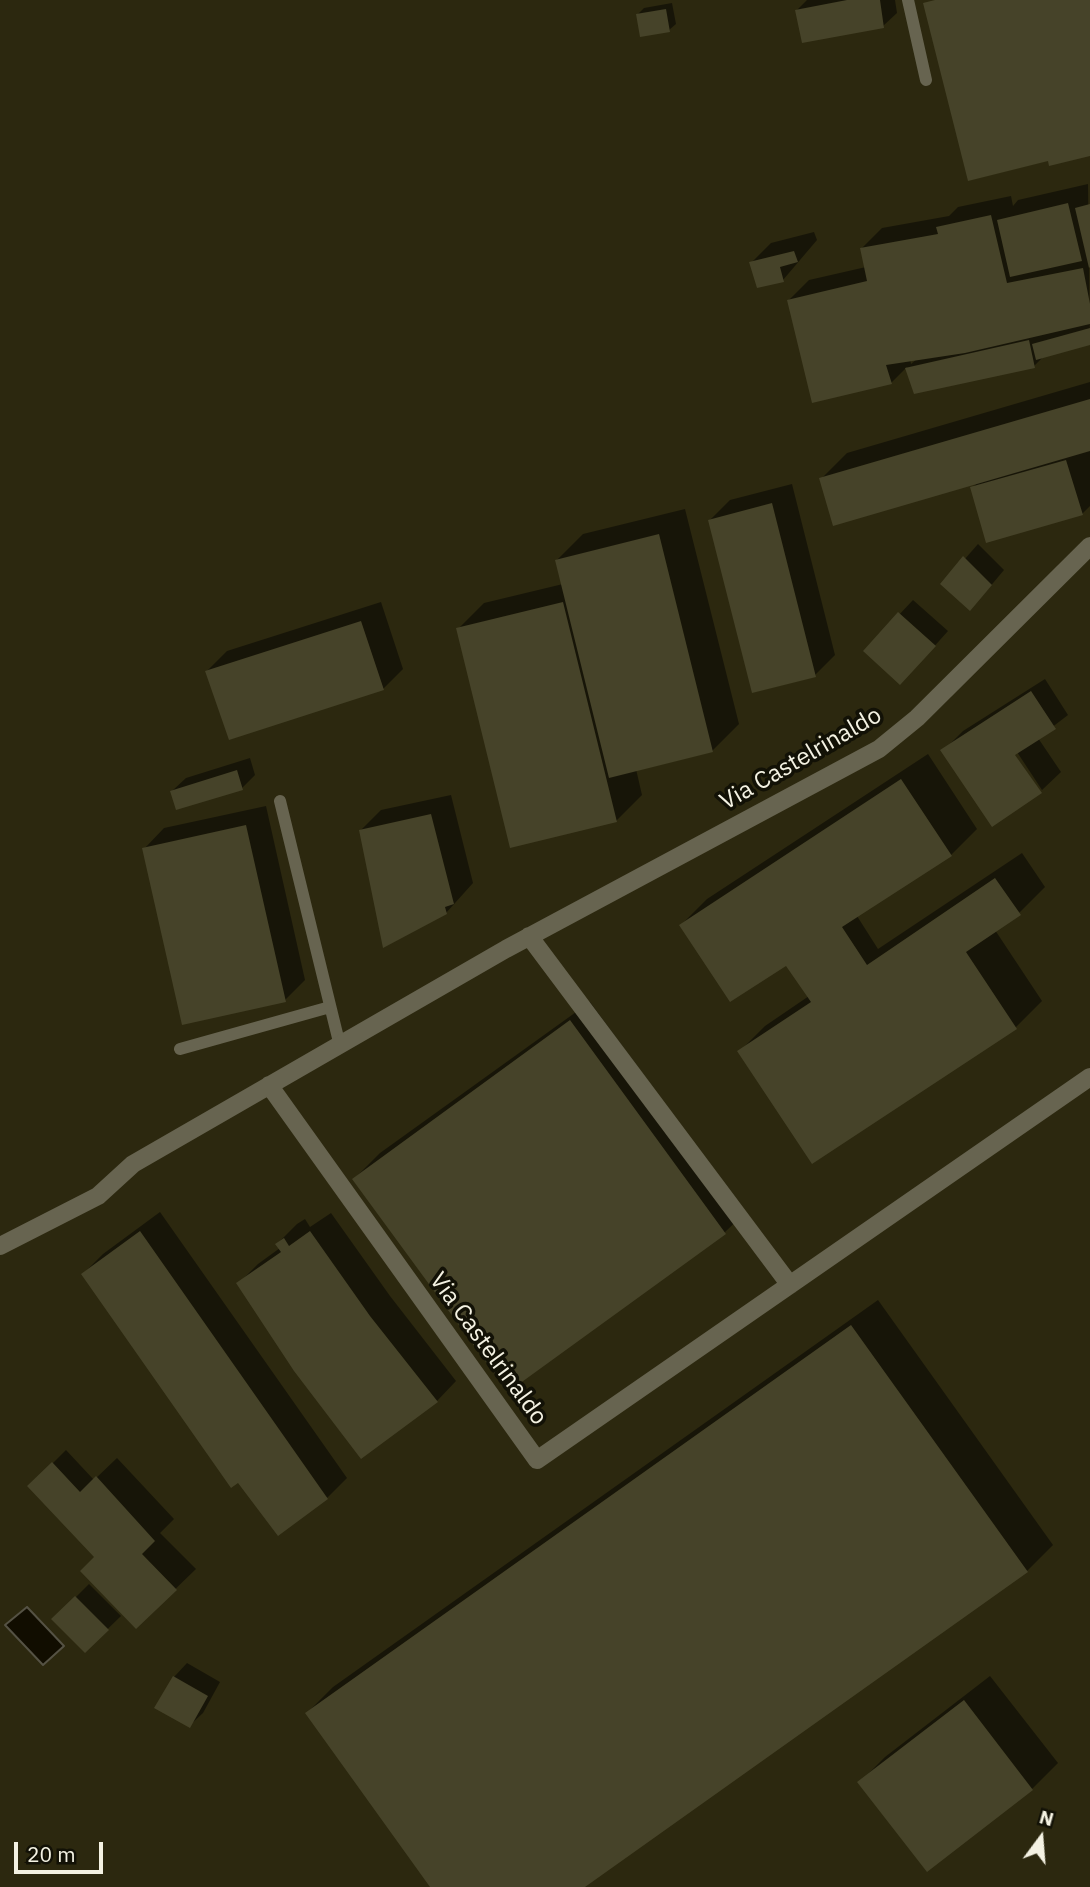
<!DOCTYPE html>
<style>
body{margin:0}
#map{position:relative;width:1090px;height:1887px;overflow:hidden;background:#2c280f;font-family:"IBM Plex Sans",sans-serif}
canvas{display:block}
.north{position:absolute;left:1006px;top:1803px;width:70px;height:70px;-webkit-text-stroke:5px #121106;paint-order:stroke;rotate:16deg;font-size:19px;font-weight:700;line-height:28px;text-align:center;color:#f4f2e3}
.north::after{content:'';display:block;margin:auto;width:24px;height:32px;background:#f4f2e3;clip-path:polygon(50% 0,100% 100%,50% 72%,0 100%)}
.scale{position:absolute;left:14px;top:1842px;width:89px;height:32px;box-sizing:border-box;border:4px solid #f4f2e3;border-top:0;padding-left:9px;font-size:21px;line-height:24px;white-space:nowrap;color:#f4f2e3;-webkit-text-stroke:5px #121106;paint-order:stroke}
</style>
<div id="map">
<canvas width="1090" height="1887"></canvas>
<div class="north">N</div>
<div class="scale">20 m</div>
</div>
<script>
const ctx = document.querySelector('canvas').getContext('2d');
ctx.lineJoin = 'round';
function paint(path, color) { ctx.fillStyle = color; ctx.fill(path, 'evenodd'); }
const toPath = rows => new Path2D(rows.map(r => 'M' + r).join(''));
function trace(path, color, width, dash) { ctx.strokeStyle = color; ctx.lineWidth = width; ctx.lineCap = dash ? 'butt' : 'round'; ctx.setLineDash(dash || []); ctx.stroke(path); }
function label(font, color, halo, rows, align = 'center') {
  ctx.font = font + ' "IBM Plex Sans",sans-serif'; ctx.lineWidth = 7; ctx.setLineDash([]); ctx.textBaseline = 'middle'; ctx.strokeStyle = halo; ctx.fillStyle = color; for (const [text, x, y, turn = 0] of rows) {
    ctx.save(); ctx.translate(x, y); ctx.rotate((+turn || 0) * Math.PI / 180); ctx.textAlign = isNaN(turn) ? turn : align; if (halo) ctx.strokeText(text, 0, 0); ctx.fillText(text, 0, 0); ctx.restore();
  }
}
const water = toPath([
 [27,1607,64,1646,43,1665,5,1625,27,1607]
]);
const shadow = toPath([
 [807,0,895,0,897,13,883,26,797,10],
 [672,3,676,24,669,30,638,14,644,8],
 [1088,184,1090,343,1044,356,1034,366,915,392,907,367,891,383,789,300,809,280,866,267,862,248,882,228,949,216,958,207,1011,196,1013,206,1018,200],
 [919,357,911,364,910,358],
 [814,232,817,240,783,280,751,263,771,243],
 [1090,382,1090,506,1082,514,972,488,978,482,821,479,847,453],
 [792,484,835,655,815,675,710,520,730,500],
 [685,509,739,724,712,751,636,769,642,795,616,821,458,629,484,603,563,584,557,560,583,534],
 [978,544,1004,570,983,595,943,584],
 [913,600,948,631,914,669,865,651],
 [381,602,403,669,383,689,207,671,227,651],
 [1045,679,1068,715,1038,738,1061,772,1042,790,1017,752,943,751,963,731],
 [928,754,977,829,951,855,857,916,878,949,1022,853,1045,887,1019,913,995,930,1042,1001,1016,1027,739,1052,765,1026,809,996,788,966,681,925,707,899],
 [250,758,255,775,242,788,172,791,186,778],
 [451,795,473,883,446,913,361,830,381,810],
 [266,806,305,980,285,1000,144,849,164,828],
 [590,1002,745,1213,725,1232,508,1390,354,1179,380,1153],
 [160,1212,347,1478,327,1498,83,1274,103,1254],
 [331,1213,390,1296,456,1381,437,1401,238,1284,258,1264,280,1248,277,1244,297,1224,305,1219,310,1227],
 [878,1300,1053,1545,1027,1571,582,1887,432,1887,307,1713,333,1687],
 [66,1450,94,1480,117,1458,174,1519,160,1533,196,1569,136,1627,96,1557,30,1486],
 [89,1584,121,1616,85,1651,54,1619],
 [187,1663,220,1682,203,1713,189,1726,174,1677],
 [990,1676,1058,1763,1032,1789,859,1783,885,1757]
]);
const building = toPath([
 [847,0,880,0,884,28,802,43,795,10],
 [935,0,1090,0,1090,156,1049,166,1048,161,968,181,923,3],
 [666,9,670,32,640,37,636,14],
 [1068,203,1082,261,1010,277,997,220],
 [1090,204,1090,267,1089,268,1075,208],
 [991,215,1007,283,1083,268,1090,304,1090,324,965,353,886,365,892,384,812,403,787,300,867,281,860,248,938,234,936,227],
 [794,251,798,262,780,267,784,282,757,288,749,262],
 [1090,328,1090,345,1036,360,1032,344],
 [1029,340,1035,368,914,394,905,368],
 [1090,399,1090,451,833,526,819,478],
 [1066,460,1083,515,986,543,970,487],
 [772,503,816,677,752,693,708,520],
 [659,534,713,752,609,778,555,560],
 [963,556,992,585,970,611,940,584],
 [563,602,617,822,510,848,456,628],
 [898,612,936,646,900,685,863,651],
 [361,621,384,690,229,740,205,671],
 [1031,691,1056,729,1015,755,1042,793,992,827,940,750],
 [237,770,243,790,176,810,170,791],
 [901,779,952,856,842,927,867,965,995,878,1021,915,966,952,1017,1029,812,1164,737,1051,811,1002,786,966,730,1002,679,925],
 [431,814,454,904,445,907,447,914,383,948,359,830],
 [246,825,286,1002,182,1025,142,848],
 [570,1020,726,1234,508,1392,352,1179],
 [140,1231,328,1499,278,1536,238,1483,231,1488,81,1274],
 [310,1231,370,1316,438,1402,361,1459,294,1371,236,1283,281,1252,275,1244,284,1238,289,1246],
 [851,1325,1028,1572,585,1887,430,1887,305,1713],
 [52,1462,80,1492,96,1476,155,1541,142,1554,177,1590,136,1629,80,1571,94,1557,27,1486],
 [75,1596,109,1630,85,1653,51,1619],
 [173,1676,208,1696,190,1728,154,1708],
 [964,1700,1033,1790,927,1872,857,1782]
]);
const lane = toPath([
 [908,0,926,80],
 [280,801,340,1046],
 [180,1049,330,1007]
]);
const street = toPath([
 [529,936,790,1285],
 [269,1085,537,1460,1090,1077],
 [0,1246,98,1196,133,1164,506,949,879,749,917,718,1090,546]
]);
const streetNames = [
 ["Via Castelrinaldo",801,759,-30],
 ["Via Castelrinaldo",488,1349,54]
];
paint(water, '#110d00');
trace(water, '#555244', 2);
paint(shadow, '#0007');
paint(building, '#464329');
trace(lane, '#676450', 12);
trace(street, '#676450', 18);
label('24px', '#f4f2e3', '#121106', streetNames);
</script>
